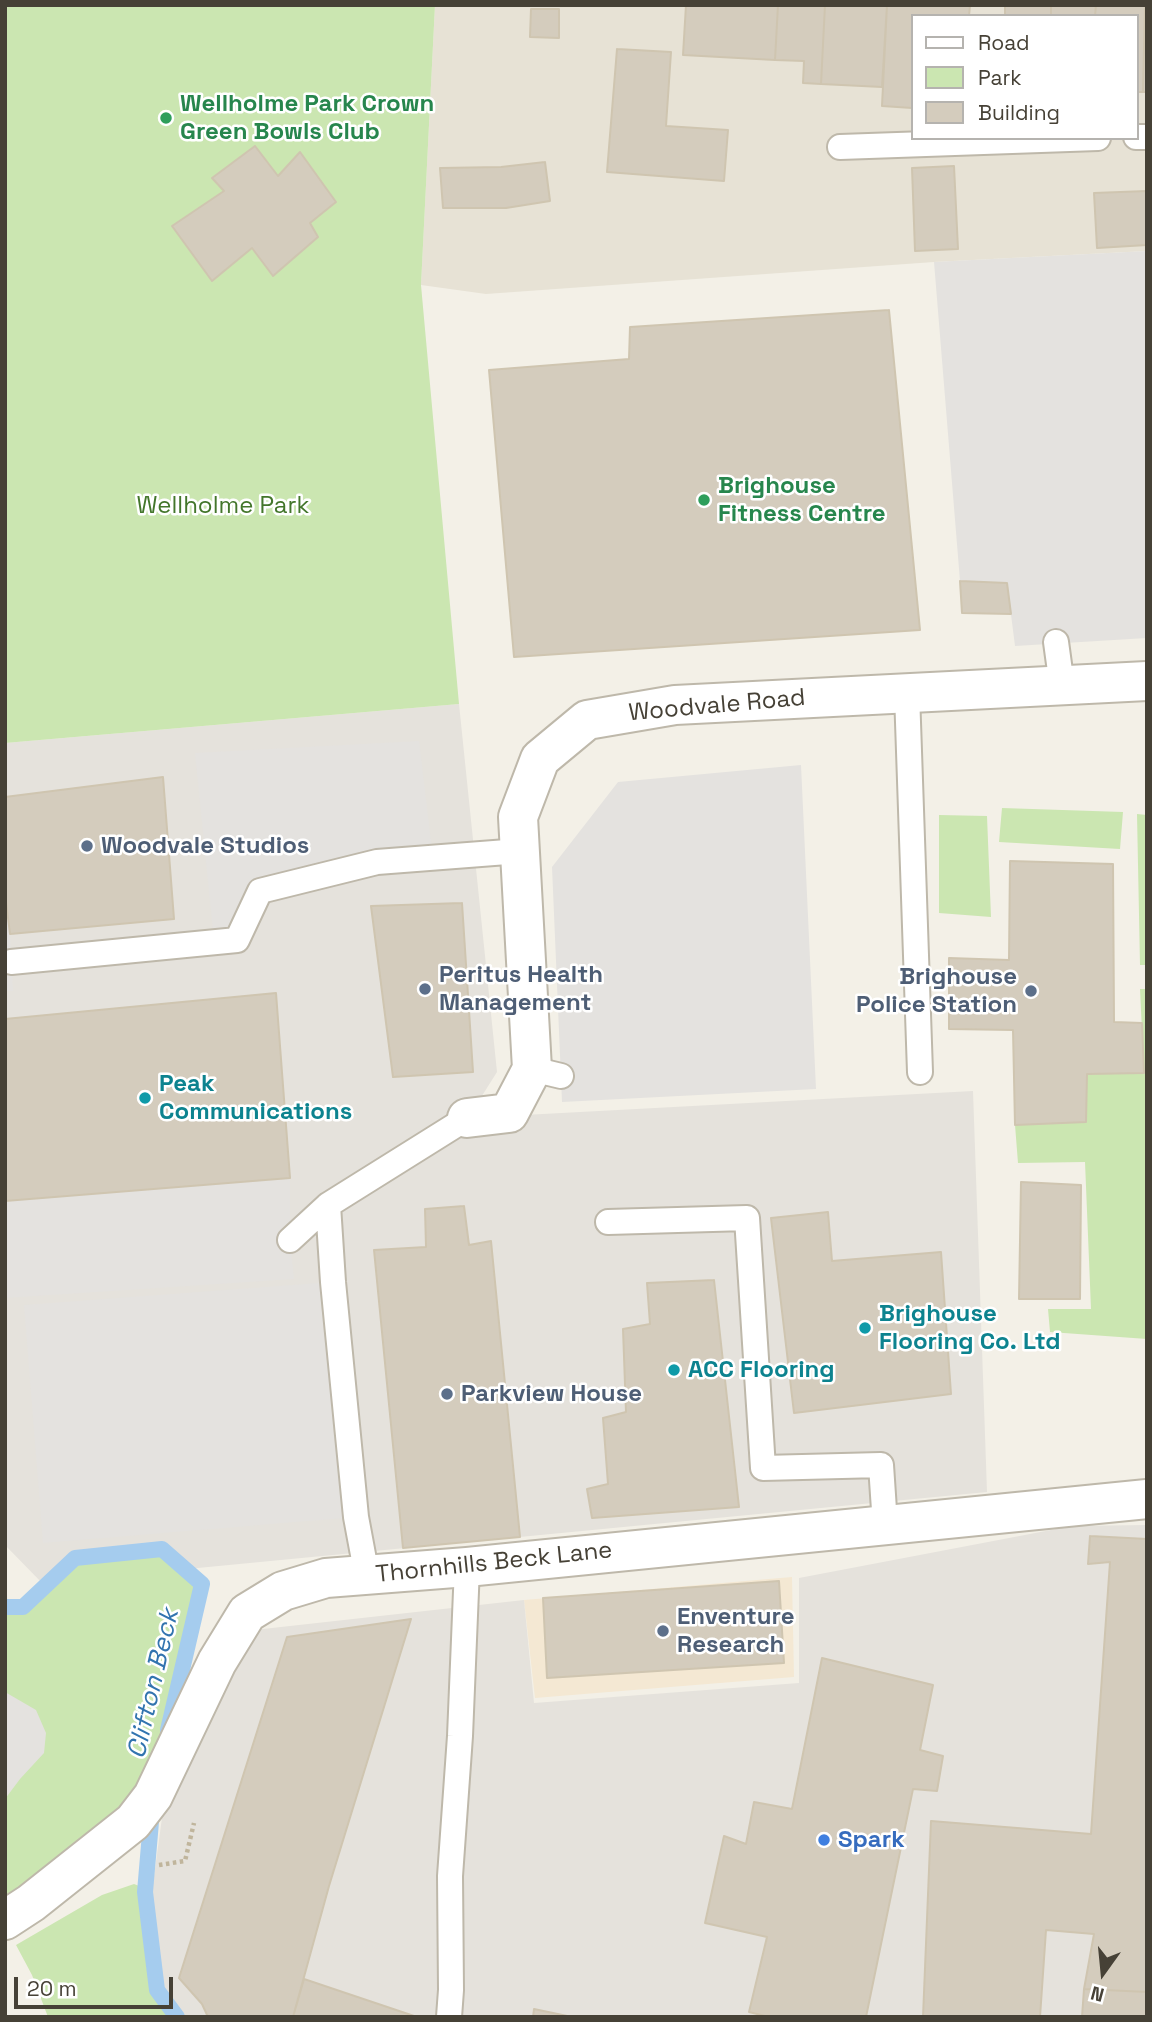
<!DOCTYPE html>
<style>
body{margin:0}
#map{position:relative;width:1152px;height:2022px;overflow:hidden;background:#f3f0e7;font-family:"Space Grotesk",sans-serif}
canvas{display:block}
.frame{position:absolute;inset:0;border:7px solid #464136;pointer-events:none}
.legend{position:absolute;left:911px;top:14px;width:228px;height:126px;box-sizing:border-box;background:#fff;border:2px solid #b5b3af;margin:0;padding:9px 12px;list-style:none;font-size:21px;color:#464136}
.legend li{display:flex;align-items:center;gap:14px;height:35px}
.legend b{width:35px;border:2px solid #b5b3af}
.north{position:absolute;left:1068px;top:1938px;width:70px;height:70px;-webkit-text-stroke:5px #fff;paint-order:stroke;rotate:195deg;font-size:19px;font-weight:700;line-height:28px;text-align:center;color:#464136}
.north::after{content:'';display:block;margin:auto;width:24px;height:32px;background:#464136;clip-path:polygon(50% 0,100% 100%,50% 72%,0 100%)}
.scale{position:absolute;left:14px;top:1977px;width:159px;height:32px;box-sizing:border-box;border:4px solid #464136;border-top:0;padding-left:9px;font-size:21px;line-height:24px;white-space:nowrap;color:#464136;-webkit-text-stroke:5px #fff;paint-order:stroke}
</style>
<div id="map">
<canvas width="1152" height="2022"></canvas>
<div class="frame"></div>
<ul class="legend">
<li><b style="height:9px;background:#fff"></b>Road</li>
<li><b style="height:19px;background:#cbe6b1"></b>Park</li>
<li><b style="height:19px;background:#d4ccbd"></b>Building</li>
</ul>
<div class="north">N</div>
<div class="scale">20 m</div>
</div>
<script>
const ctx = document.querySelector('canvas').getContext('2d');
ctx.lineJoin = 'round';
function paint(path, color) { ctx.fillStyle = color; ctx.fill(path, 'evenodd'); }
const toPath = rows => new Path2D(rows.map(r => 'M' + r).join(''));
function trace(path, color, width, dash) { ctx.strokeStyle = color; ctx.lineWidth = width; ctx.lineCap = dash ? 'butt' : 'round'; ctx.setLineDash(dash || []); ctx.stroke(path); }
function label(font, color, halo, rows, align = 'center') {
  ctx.font = font + ' "Space Grotesk",sans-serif'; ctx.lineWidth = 5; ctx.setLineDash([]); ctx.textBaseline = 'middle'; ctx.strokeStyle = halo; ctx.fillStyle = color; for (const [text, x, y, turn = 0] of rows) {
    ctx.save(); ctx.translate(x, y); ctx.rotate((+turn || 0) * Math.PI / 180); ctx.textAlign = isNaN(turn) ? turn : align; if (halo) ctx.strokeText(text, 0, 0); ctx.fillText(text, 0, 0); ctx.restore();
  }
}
const residential = toPath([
 [435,5,1147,5,1147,251,934,262,486,294,421,285],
 [912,16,1136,16,1136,138,912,138]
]);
const commercial = toPath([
 [792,1577,794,1677,535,1698,524,1600]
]);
const industrial = toPath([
 [459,704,497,1072,468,1118,973,1091,987,1492,42,1583,5,1545,5,743],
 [1147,1525,1147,2017,186,2017,162,1987,152,1891,164,1803,254,1630,524,1600,534,1703,799,1683,799,1578,1072,1526]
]);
const green = toPath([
 [5,5,435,5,421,285,459,704,5,743],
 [1002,808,1123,812,1120,849,999,842],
 [1137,814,1147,815,1147,965,1140,965],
 [939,815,987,816,991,917,939,913],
 [1140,989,1147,989,1147,1339,1050,1332,1048,1309,1091,1309,1085,1162,1018,1163,1015,1125,1085,1122,1087,1074,1144,1073],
 [162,1549,202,1584,161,1760,110,1825,5,1904,5,1607,24,1607,75,1558],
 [134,1884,152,1891,162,1987,186,2017,48,2017,32,1975,16,1945,102,1895]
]);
const parking = toPath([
 [1147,251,1147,638,1015,646,1007,583,960,581,934,262],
 [419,741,433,858,260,891,237,940,214,941,195,753],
 [801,765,816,1089,562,1102,552,867,618,782],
 [5,894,10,934,13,991,5,991],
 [290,1178,290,1240,294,1279,5,1298,5,1201],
 [333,1282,356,1517,43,1543,24,1305],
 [5,1692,36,1710,46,1733,44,1753,20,1779,5,1799]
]);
const stream = toPath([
 [5,1607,23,1607,75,1558,162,1549,202,1584,168,1730],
 [152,1810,145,1892,157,1990,177,2017]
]);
const building = toPath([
 [686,5,778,5,775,60,683,55,686,5],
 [778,5,825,5,821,84,803,83,804,61,775,60,778,5],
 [825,5,887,5,882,87,821,84,825,5],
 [887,5,970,5,969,16,912,16,912,108,882,106,887,5],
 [1005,5,1051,5,1051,16,1005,16,1005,5],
 [1051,5,1096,5,1095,16,1051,16,1051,5],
 [1096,5,1145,5,1143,92,1136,92,1136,16,1095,16,1096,5],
 [1145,5,1147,5,1147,92,1143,92,1145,5],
 [531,9,559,9,559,38,530,37,531,9],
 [617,49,671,52,666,126,728,130,724,181,607,172,617,49],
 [255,146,278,176,300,152,336,202,310,223,318,237,273,276,252,248,212,281,172,226,224,191,212,178,255,146],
 [545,162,550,201,506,208,443,208,440,168,501,167,545,162],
 [954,166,958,249,915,251,912,168,954,166],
 [1147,191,1147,245,1097,248,1094,193,1147,191],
 [889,310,920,630,514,657,489,370,629,359,630,327,889,310],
 [960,581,1007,583,1011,614,962,613,960,581],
 [163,777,174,919,10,934,5,894,5,797,163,777],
 [1010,861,1113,864,1114,1022,1142,1023,1144,1073,1087,1074,1086,1122,1015,1125,1013,1030,949,1029,949,958,1009,960,1010,861],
 [462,903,473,1072,393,1077,371,906,462,903],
 [276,993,290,1178,5,1201,5,1019,276,993],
 [1021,1182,1081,1185,1080,1299,1019,1299,1021,1182],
 [464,1206,469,1245,491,1241,520,1537,403,1548,374,1250,426,1247,425,1209,464,1206],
 [828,1212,832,1261,941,1252,951,1394,794,1413,771,1218,828,1212],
 [714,1280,739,1507,592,1518,587,1489,608,1484,603,1418,626,1412,623,1329,650,1324,647,1283,714,1280],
 [1090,1536,1147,1539,1147,1992,1084,1989,1094,1934,1046,1930,1040,2017,923,2017,931,1821,1091,1834,1110,1562,1088,1564,1090,1536],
 [779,1581,784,1663,547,1678,543,1598,779,1581],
 [411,1619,329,1886,293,2017,208,2017,202,2004,179,1978,287,1637,411,1619],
 [822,1658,933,1685,920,1750,943,1756,937,1791,913,1789,866,2017,769,2017,749,2012,767,1937,705,1923,724,1836,746,1844,754,1802,792,1809,822,1658],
 [304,1979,417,2017,293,2017,304,1979],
 [1084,1989,1147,1992,1147,2017,1082,2017,1084,1989],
 [534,2009,572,2017,533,2017,534,2009]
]);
const path = toPath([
 [159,1865,185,1861,194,1823]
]);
const lane = toPath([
 [1136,137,1147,137],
 [840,147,1098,138],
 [1056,642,1062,686],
 [907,693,920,1072],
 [11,962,237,940,260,891,377,862,520,851],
 [532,1069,561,1076],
 [608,1222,747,1218,763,1468,881,1465,885,1525],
 [290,1240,328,1205],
 [367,1576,356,1517,333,1282,328,1205,467,1118],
 [449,2017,451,1990,450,1876,460,1736,467,1567]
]);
const street = toPath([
 [467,1118,509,1113,532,1069,518,817,540,759,587,720,675,705,1147,681],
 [5,1920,31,1903,133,1822,153,1796,217,1662,247,1613,283,1591,326,1578,467,1567,1147,1499]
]);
const markers = [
 [166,118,7,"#2e9e5b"],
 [704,500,7,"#2e9e5b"],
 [87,846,7,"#5c6f8a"],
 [425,989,7,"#5c6f8a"],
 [1031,991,7,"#5c6f8a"],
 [145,1098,7,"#0f9aa8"],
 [865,1328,7,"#0f9aa8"],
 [674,1370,7,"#0f9aa8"],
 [447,1394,7,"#5c6f8a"],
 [663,1631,7,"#5c6f8a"],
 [824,1840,7,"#3f7fe0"]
];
const leisureNames = [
 ["Wellholme Park Crown",180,104],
 ["Green Bowls Club",180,132],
 ["Brighouse",718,486],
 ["Fitness Centre",718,514]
];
const parkNames = [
 ["Wellholme Park",223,506]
];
const streetNames = [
 ["Woodvale Road",717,706,-5],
 ["Thornhills Beck Lane",494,1563,-6]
];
const serviceNames = [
 ["Woodvale Studios",101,846],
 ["Peritus Health",439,975],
 ["Management",439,1003],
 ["Brighouse",1017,977,"right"],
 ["Police Station",1017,1005,"right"],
 ["Parkview House",461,1394],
 ["Enventure",677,1617],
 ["Research",677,1645]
];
const cultureNames = [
 ["Peak",159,1084],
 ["Communications",159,1112],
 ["Brighouse",879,1314],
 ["Flooring Co. Ltd",879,1342],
 ["ACC Flooring",688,1370]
];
const shopNames = [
 ["Spark",838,1840]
];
const waterNames = [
 ["Clifton Beck",154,1684,-77]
];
paint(residential, '#e7e2d5');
paint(commercial, '#f4e8d3');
paint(industrial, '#e5e2dc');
paint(green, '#cbe6b1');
paint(parking, '#e4e2df');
trace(stream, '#a5ccee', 16);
paint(building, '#d4ccbd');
trace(building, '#cfc5b0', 2);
trace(lane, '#beb8aa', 28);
trace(street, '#beb8aa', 42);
trace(path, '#c0b59c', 4.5, [3.5, 3.5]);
trace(lane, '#fff', 24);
trace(street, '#fff', 38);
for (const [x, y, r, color] of markers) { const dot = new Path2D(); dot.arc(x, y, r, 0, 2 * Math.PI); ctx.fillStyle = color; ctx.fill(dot); trace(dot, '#fff', 2.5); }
label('bold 24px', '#27864d', '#fff', leisureNames, 'left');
label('24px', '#43762b', '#fff', parkNames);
label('24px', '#464136', '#fff', streetNames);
label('bold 24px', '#4e5e75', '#fff', serviceNames, 'left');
label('bold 24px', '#0d838f', '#fff', cultureNames, 'left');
label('bold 24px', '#366cbe', '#fff', shopNames, 'left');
label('italic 26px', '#3274af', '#fff', waterNames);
</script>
